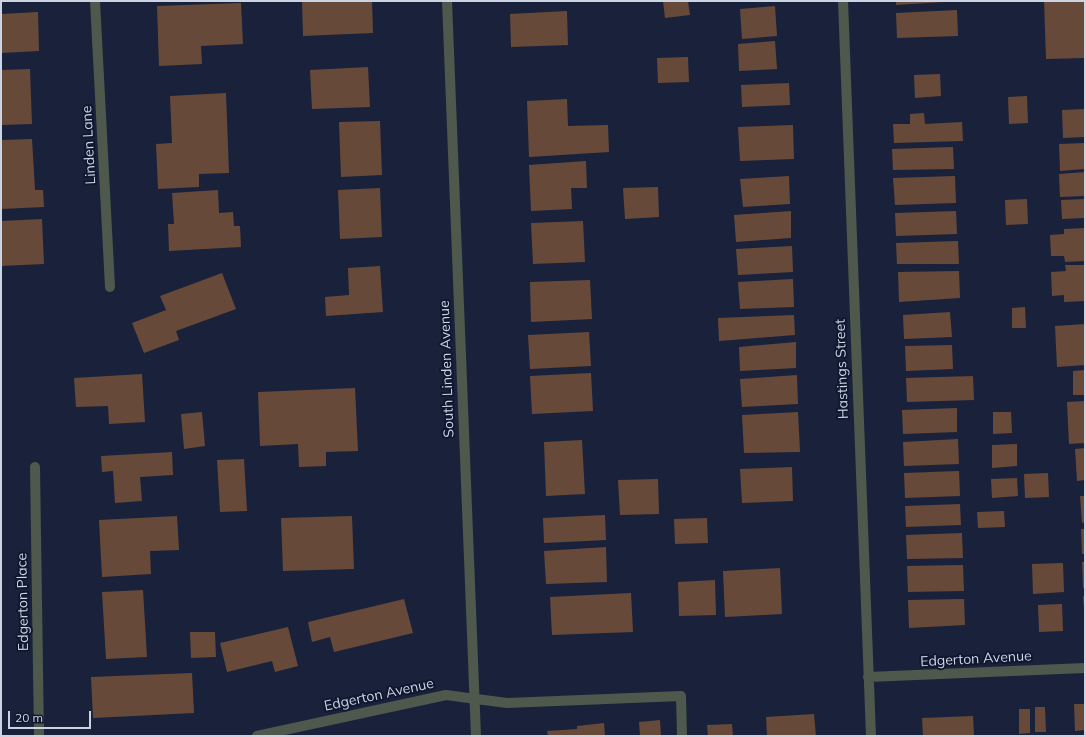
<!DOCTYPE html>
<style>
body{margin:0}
#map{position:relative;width:1086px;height:737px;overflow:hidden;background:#19223a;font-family:Mulish,sans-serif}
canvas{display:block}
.frame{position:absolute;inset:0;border:2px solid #ccd4e4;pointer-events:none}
.scale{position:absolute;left:8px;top:711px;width:83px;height:18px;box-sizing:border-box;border:2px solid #ccd4e4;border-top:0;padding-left:5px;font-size:12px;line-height:14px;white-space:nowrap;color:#ccd4e4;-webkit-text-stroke:3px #101830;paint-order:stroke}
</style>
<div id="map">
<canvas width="1086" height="737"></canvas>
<div class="frame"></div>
<div class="scale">20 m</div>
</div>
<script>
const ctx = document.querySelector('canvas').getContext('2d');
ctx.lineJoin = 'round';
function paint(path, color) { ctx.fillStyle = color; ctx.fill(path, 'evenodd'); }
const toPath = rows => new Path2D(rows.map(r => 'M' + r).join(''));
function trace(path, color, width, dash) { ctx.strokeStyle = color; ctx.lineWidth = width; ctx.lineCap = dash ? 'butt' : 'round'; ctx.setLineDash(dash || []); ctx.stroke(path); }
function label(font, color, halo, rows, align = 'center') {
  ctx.font = font + ' Mulish,sans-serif'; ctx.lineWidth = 4; ctx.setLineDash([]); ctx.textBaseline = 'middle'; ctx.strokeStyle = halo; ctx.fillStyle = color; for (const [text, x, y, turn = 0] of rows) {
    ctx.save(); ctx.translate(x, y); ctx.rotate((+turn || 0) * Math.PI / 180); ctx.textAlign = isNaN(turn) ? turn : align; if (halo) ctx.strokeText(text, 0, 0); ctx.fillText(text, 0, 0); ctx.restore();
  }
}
const building = toPath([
 [302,1,372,1,373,33,303,36],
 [663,1,688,1,690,15,665,18],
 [896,1,944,1,944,2,896,5],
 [1044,1,1085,1,1085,58,1046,59],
 [241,3,243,44,201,46,202,64,159,66,157,6],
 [775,6,777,36,742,39,740,9],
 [957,10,958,36,897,38,896,13],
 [567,11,568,45,511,47,510,14],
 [38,12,39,51,1,53,1,14],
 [775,41,777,69,739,71,738,44],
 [688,57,689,82,658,83,657,58],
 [368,67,370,107,312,109,310,70],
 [30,69,32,124,1,125,1,70],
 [940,74,941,96,915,98,914,75],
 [789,83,790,105,742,107,741,85],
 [226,93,229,173,199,174,199,187,158,189,156,144,172,143,170,96],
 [1027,96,1028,123,1009,124,1008,97],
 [567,99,568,126,608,125,609,152,529,157,527,101],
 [1085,109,1085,137,1063,138,1062,110],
 [924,113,925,124,962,122,963,141,894,143,893,124,910,124,910,114],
 [380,121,382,175,341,177,339,122],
 [793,125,794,159,740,161,738,127],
 [32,139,35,190,43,190,44,207,1,209,1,140],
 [1085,143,1085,169,1060,171,1059,144],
 [953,147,954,169,893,170,892,149],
 [586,161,587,188,571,188,572,209,531,211,529,165],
 [1085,172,1085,196,1060,197,1059,174],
 [789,176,790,204,743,207,740,179],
 [955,176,956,203,895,205,893,178],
 [658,187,659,217,625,219,623,188],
 [380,188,382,237,340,239,338,190],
 [218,190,219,213,233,212,234,226,240,226,241,247,169,251,168,224,174,224,172,193],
 [1027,199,1028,224,1006,225,1005,200],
 [1085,199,1085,218,1062,219,1061,200],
 [791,211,791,238,736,242,734,215],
 [956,211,957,234,896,236,895,213],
 [42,219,44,264,1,266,1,221],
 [583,221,585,262,533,264,531,223],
 [1085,228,1085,261,1065,262,1064,256,1051,256,1050,235,1064,234,1064,229],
 [958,241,959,264,897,264,896,243],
 [792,246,793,272,738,275,736,249],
 [1065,265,1085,265,1085,301,1064,302,1064,295,1052,296,1051,272,1066,271],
 [380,266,383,312,326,316,325,297,349,295,348,268],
 [959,271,960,298,899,302,898,272],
 [222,273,236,309,176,331,179,340,144,353,132,323,166,310,160,296],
 [793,279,794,307,740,309,738,282],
 [590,280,592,319,531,322,530,282],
 [1025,307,1026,328,1012,328,1012,308],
 [950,312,952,337,904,339,903,315],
 [794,315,795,335,719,341,718,318],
 [1085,324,1085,365,1057,367,1055,326],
 [589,332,591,366,530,369,528,335],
 [796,342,796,368,740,371,739,347],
 [952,345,953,369,906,371,905,346],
 [1085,370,1085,395,1073,395,1073,371],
 [591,373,593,411,532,414,530,376],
 [142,374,145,422,109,424,108,406,76,407,74,378],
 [797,375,798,404,742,407,740,379],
 [973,376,974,400,907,402,906,378],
 [355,388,358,451,326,452,326,466,299,467,298,444,260,446,258,392],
 [1085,401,1085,443,1069,444,1067,402],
 [957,408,957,432,903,434,902,410],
 [202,412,205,446,184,449,181,414],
 [798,412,800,452,744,453,742,415],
 [993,412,1011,412,1012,433,993,434],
 [958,439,959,464,904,466,903,442],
 [582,440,585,494,546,496,544,442],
 [1017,444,1017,466,992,468,992,445],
 [1085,448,1085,480,1077,481,1075,449],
 [172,452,173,475,140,477,142,501,115,503,113,471,102,472,101,456],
 [244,459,247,511,220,512,217,460],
 [792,467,793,501,742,503,740,469],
 [959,471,960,496,905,498,904,473],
 [1048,473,1049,497,1025,498,1024,474],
 [1017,478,1018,496,992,498,991,479],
 [658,479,659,514,620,515,618,480],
 [1080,496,1085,496,1085,522,1082,523],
 [960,504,961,525,906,527,905,506],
 [1004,511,1005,527,978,528,977,512],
 [605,515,606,540,544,543,543,518],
 [177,516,179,550,150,551,151,574,102,577,99,520],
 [352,516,354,569,283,571,281,518],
 [707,518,708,543,675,544,674,519],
 [1081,529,1085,529,1085,554,1082,554],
 [962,533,963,558,907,559,906,535],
 [606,547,607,582,546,584,544,551],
 [1082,562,1085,562,1085,588,1083,588],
 [1063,563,1064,592,1033,594,1032,564],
 [963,565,964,591,908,592,907,566],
 [780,568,782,614,725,617,723,571],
 [715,580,716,615,679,616,678,582],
 [143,590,147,657,106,659,102,592],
 [631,593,633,632,552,635,550,597],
 [1083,596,1085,596,1085,609,1084,609],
 [404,599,413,633,334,652,330,637,312,642,308,622],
 [964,599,965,625,909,628,908,600],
 [1062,604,1063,631,1039,632,1038,605],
 [288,627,298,666,275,672,272,661,227,672,220,643],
 [190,632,215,632,216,657,191,658],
 [192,673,194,713,93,718,91,677],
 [1074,704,1085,704,1085,730,1075,731],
 [1035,707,1045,707,1046,732,1035,732],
 [1019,709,1030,709,1030,733,1019,734],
 [814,714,816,736,767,736,766,717],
 [973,716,974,735,923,736,922,718],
 [660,720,661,736,640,736,639,722],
 [604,723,605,736,548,736,547,731,577,729,577,726],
 [732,724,733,736,708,736,707,725]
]);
const minor = toPath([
 [95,1,110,287],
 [447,1,476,736],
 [843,1,871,736],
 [35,467,39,736],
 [868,677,1085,668],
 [257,736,446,695,507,703,681,696,682,736]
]);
const streetNames = [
 ["Linden Lane",89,145,-93],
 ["South Linden Avenue",447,369,-92],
 ["Hastings Street",842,369,-92],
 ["Edgerton Place",23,602,-91],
 ["Edgerton Avenue",976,659,-3],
 ["Edgerton Avenue",379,695,-12]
];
paint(building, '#67493a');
trace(minor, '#4e584d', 10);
label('14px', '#ccd4e4', '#101830', streetNames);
</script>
